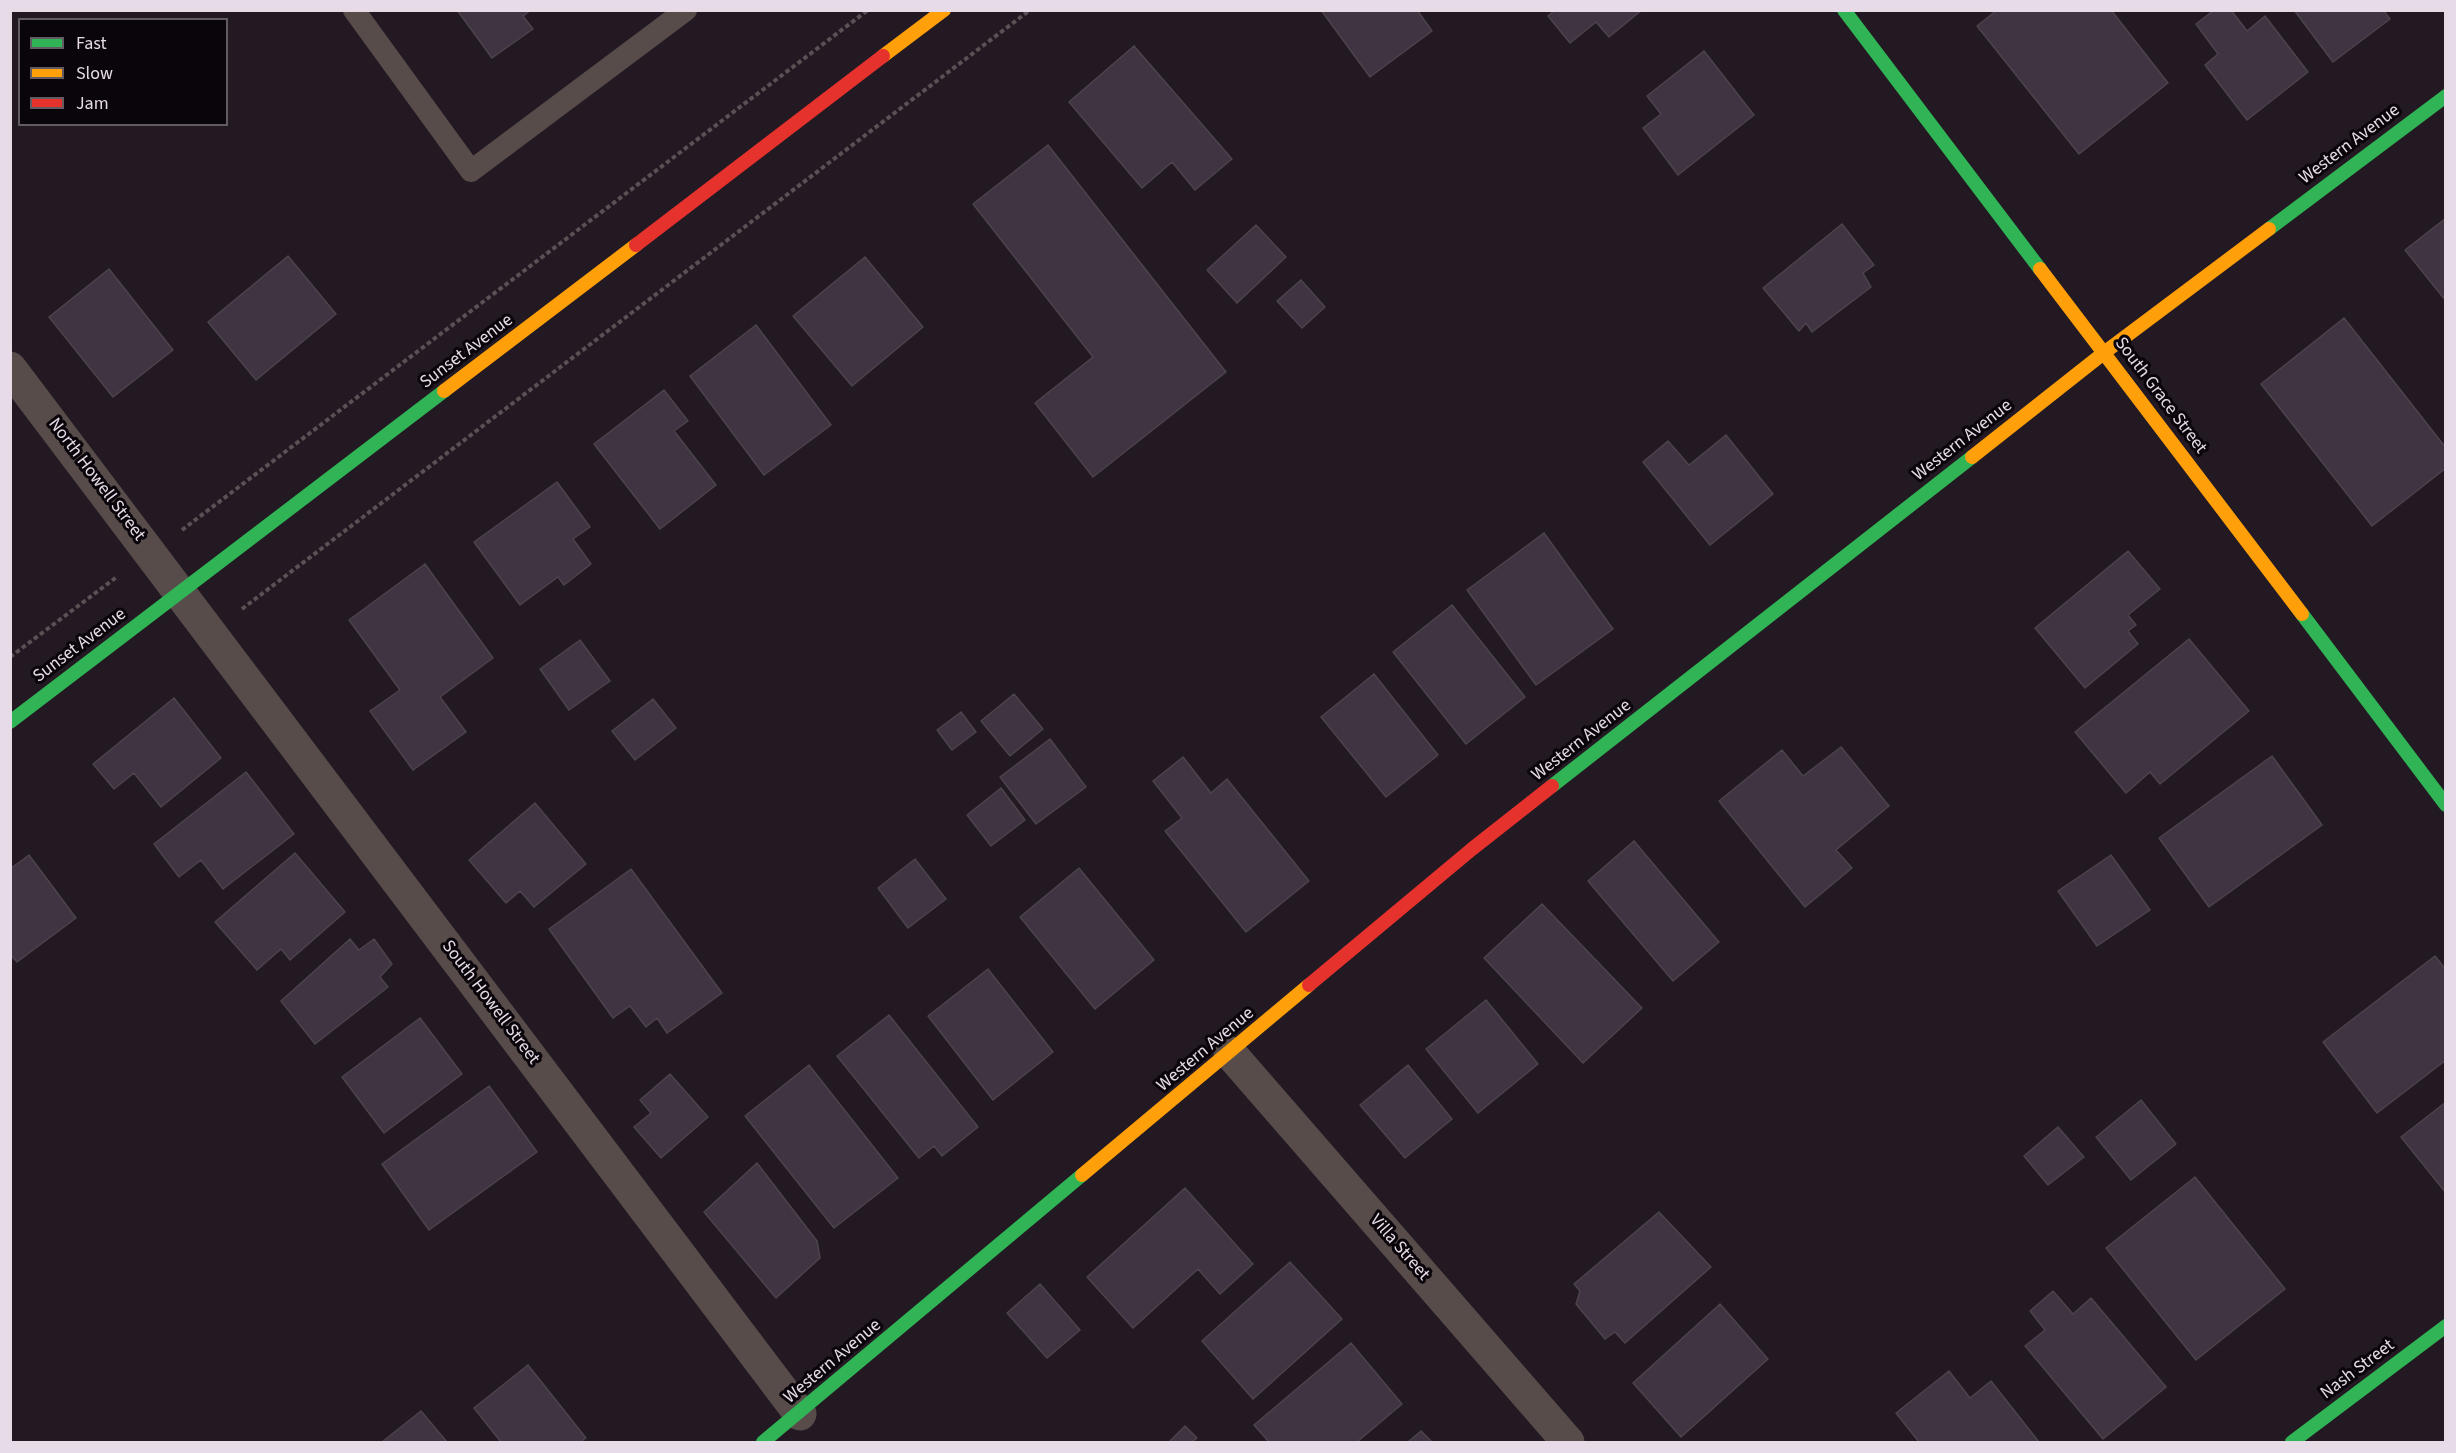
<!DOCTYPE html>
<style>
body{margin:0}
#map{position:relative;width:2456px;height:1453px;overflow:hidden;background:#221922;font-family:"Source Sans 3",sans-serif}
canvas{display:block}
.frame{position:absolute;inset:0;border:12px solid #e6dbe6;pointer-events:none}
.legend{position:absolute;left:18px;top:18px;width:210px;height:108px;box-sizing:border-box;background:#0a050a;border:2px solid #625b62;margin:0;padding:8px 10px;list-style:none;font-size:18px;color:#e6dbe6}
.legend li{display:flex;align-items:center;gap:12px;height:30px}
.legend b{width:30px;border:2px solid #625b62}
</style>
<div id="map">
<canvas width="2456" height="1453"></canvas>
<div class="frame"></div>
<ul class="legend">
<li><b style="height:8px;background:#30b455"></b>Fast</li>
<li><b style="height:8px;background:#ff9f0a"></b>Slow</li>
<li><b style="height:8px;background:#e5322d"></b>Jam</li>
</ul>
</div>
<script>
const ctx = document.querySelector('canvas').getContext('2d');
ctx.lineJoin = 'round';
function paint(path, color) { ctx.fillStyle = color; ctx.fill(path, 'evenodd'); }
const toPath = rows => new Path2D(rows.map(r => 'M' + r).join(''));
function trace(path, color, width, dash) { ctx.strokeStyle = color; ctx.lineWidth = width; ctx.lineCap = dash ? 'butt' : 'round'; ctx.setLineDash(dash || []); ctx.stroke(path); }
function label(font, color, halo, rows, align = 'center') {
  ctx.font = font + ' "Source Sans 3",sans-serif'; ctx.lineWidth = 6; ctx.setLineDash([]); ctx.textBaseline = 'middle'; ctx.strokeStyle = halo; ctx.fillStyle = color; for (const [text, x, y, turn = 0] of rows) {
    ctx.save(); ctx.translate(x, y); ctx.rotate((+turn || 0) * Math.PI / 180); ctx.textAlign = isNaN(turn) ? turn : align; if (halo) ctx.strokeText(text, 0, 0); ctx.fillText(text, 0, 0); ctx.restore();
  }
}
const building = toPath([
 [457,10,531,10,523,16,533,29,492,58,457,10],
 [1321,10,1417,10,1432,31,1370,77,1321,10],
 [1555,10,1642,10,1609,37,1596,22,1570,43,1548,16,1555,10],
 [1997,10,2111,10,2168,83,2079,154,1977,26,1997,10],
 [2214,10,2231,10,2247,31,2265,16,2308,72,2247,120,2205,65,2218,54,2196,24,2214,10],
 [2294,10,2383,10,2390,19,2333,62,2294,10],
 [1134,46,1232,159,1195,190,1172,162,1142,188,1069,102,1134,46],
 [1704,51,1754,115,1678,175,1643,128,1661,114,1647,96,1704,51],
 [1048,145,1226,372,1093,477,1035,403,1093,357,973,204,1048,145],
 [2446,218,2446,301,2405,250,2446,218],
 [1842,224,1874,265,1863,273,1871,287,1812,332,1806,323,1799,331,1763,288,1842,224],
 [1256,225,1286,257,1237,303,1207,270,1256,225],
 [288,256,336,314,256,380,208,322,288,256],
 [865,257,923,327,852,386,793,316,865,257],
 [109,269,173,350,113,397,49,317,109,269],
 [1301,280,1325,307,1302,328,1277,301,1301,280],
 [2344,318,2446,448,2446,468,2372,526,2261,384,2344,318],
 [756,325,831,425,764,475,690,376,756,325],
 [664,390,688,421,674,431,716,485,660,529,594,444,664,390],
 [1726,435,1773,494,1710,545,1643,462,1668,441,1689,465,1726,435],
 [557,482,590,527,573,539,591,564,564,585,558,577,520,605,474,542,557,482],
 [1544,533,1613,629,1536,685,1467,590,1544,533],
 [2128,551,2160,589,2128,615,2136,625,2128,631,2138,644,2085,688,2035,628,2128,551],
 [425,564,493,658,440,697,466,732,413,770,370,711,400,690,349,620,425,564],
 [1452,605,1525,697,1466,744,1393,652,1452,605],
 [2189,639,2249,711,2160,784,2150,772,2126,793,2075,732,2189,639],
 [580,640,610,681,569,710,540,669,580,640],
 [1374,674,1438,755,1386,797,1321,717,1374,674],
 [1014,694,1043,729,1010,756,981,721,1014,694],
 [174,698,221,758,161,807,134,773,114,789,93,764,174,698],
 [653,699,676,728,635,760,612,731,653,699],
 [961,712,976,732,952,750,937,730,961,712],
 [1050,739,1086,787,1036,824,1000,777,1050,739],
 [1841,747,1889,806,1836,850,1852,868,1805,907,1719,801,1782,750,1803,776,1841,747],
 [2272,756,2322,825,2209,907,2159,838,2272,756],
 [1183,757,1211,793,1227,779,1309,881,1246,932,1165,831,1182,818,1153,781,1183,757],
 [246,772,294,834,223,889,201,860,179,877,154,844,246,772],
 [1001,788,1025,820,991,846,967,815,1001,788],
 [535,803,586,864,534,907,520,891,506,903,469,860,535,803],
 [1634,841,1719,942,1673,981,1588,881,1634,841],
 [295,853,345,912,290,960,281,949,257,970,215,922,295,853],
 [29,855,76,918,17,962,10,954,10,869,29,855],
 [2111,855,2150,910,2097,946,2058,891,2111,855],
 [915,859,946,899,908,928,878,888,915,859],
 [1079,868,1154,960,1095,1009,1020,917,1079,868],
 [631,869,722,993,667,1033,657,1018,646,1027,630,1006,613,1018,549,929,631,869],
 [1542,904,1642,1008,1583,1063,1484,958,1542,904],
 [350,939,359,950,374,939,392,964,380,977,388,987,315,1044,281,1001,350,939],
 [2435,956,2446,970,2446,1060,2377,1113,2323,1042,2435,956],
 [988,969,1053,1052,993,1100,928,1016,988,969],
 [1486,1000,1538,1064,1478,1113,1426,1049,1486,1000],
 [889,1015,978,1127,942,1156,934,1146,919,1158,837,1056,889,1015],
 [420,1018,462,1074,384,1133,342,1077,420,1018],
 [809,1065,898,1178,834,1228,745,1116,809,1065],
 [1408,1065,1452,1119,1405,1158,1360,1105,1408,1065],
 [670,1074,708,1117,661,1158,634,1127,651,1113,640,1100,670,1074],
 [489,1086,537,1152,429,1230,382,1164,489,1086],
 [2141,1100,2176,1144,2131,1180,2096,1137,2141,1100],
 [2446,1102,2446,1193,2401,1137,2446,1102],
 [2058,1127,2084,1157,2048,1185,2024,1156,2058,1127],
 [757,1163,817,1241,820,1258,776,1298,704,1212,757,1163],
 [2195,1177,2285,1289,2196,1360,2106,1248,2195,1177],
 [1185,1188,1253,1264,1220,1294,1198,1269,1133,1328,1087,1277,1185,1188],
 [1659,1212,1711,1267,1625,1343,1615,1332,1605,1339,1576,1304,1580,1291,1574,1284,1659,1212],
 [1290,1262,1342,1319,1253,1399,1202,1341,1290,1262],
 [1040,1284,1080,1330,1047,1358,1007,1313,1040,1284],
 [2053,1291,2073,1314,2091,1298,2166,1387,2103,1439,2025,1346,2045,1330,2030,1311,2053,1291],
 [1720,1304,1768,1359,1681,1437,1633,1383,1720,1304],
 [1351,1343,1402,1404,1357,1442,1269,1442,1254,1425,1351,1343],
 [528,1365,586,1438,580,1442,501,1442,474,1408,528,1365],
 [1949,1371,1970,1398,1991,1381,2039,1442,1919,1442,1896,1413,1949,1371],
 [421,1411,447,1442,382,1442,421,1411],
 [1185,1426,1197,1438,1192,1442,1169,1442,1185,1426],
 [1421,1431,1432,1442,1408,1442,1421,1431]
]);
const path = toPath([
 [182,530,868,10],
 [242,609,1030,10],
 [10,657,118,576]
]);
const lane = toPath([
 [354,10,471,171,686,10]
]);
const street = toPath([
 [10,368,800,1414],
 [1230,1053,1568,1442]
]);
const fast = toPath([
 [1844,10,2040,269],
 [2269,229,2446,96],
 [2302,614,2446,805],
 [10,722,444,391],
 [1552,786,1972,457],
 [763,1442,1082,1175],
 [2292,1442,2446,1326]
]);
const slow = toPath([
 [883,56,944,10],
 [2040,269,2302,614],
 [444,391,636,245],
 [1972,457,2105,352,2269,229],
 [1082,1175,1309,985]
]);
const jam = toPath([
 [636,245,883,56],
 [1309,985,1472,849,1552,786]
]);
const streetNames = [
 ["Western Avenue",2350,145,-37],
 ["Sunset Avenue",467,352,-37],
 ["South Grace Street",2160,396,53],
 ["Western Avenue",1963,441,-38],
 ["North Howell Street",96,480,53],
 ["Sunset Avenue",80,646,-37],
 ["Western Avenue",1582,741,-38],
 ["South Howell Street",490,1003,53],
 ["Western Avenue",1206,1050,-40],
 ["Villa Street",1399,1248,49],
 ["Western Avenue",833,1362,-40],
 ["Nash Street",2358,1370,-37]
];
paint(building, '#413442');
trace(building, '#4b444c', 1.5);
trace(path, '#5a5154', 4, [4.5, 3]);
trace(lane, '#574c4a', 22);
trace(street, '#574c4a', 33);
trace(fast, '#30b455', 14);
trace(slow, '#ff9f0a', 14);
trace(jam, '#e5322d', 14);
label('18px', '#e6dbe6', '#0a050a', streetNames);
</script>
